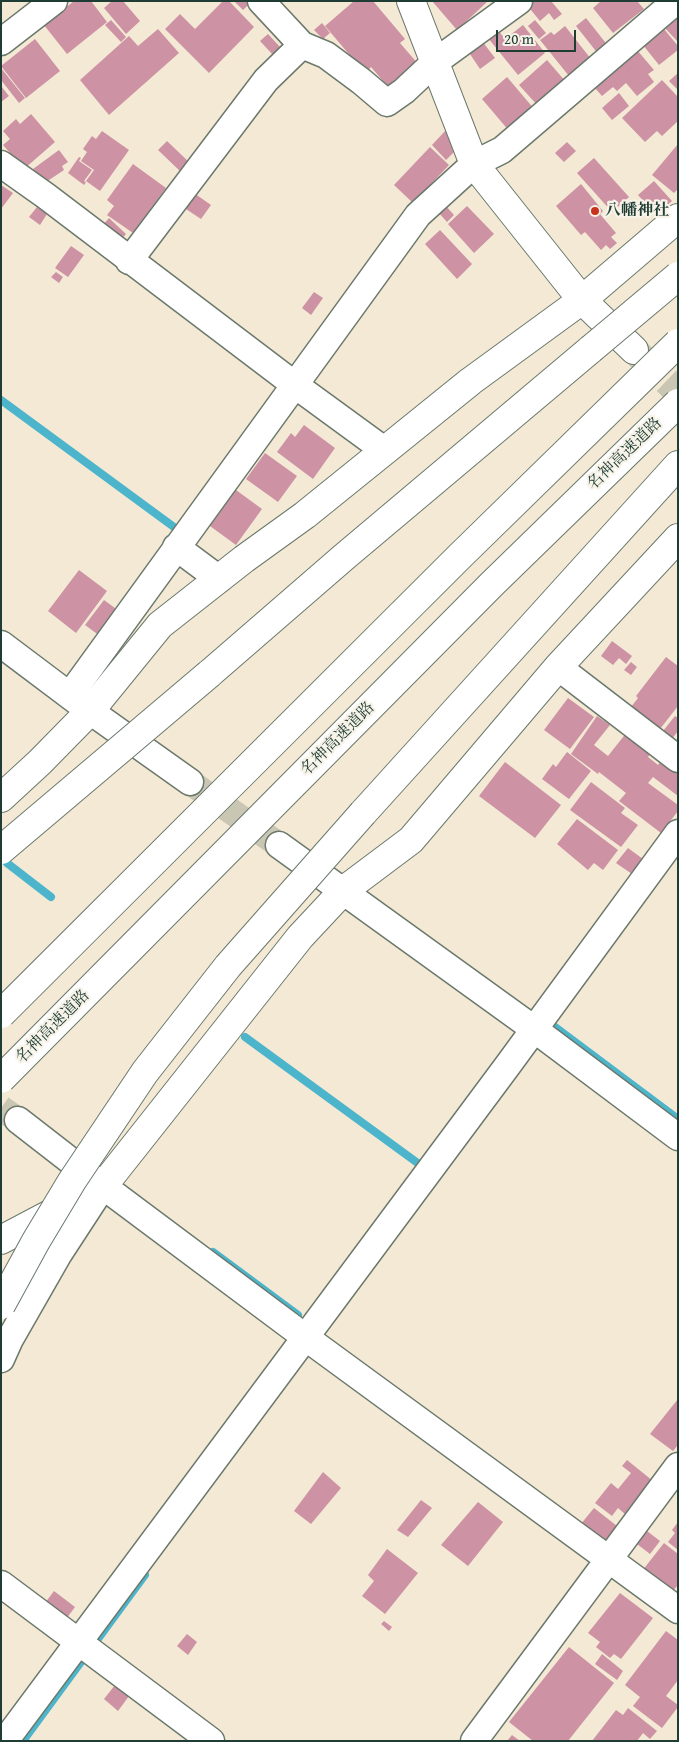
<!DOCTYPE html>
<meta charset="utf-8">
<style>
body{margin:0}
#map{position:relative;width:679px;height:1742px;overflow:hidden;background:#f4e9d4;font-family:"Gentium Book Plus",serif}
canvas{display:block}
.frame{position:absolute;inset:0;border:2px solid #1f3d34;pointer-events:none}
.scale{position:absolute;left:496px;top:30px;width:80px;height:22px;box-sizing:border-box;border:2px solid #1f3d34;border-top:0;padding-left:6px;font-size:15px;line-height:18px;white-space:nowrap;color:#1f3d34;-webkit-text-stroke:4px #f7f3e8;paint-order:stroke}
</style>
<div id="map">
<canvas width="679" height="1742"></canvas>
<div class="frame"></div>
<div class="scale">20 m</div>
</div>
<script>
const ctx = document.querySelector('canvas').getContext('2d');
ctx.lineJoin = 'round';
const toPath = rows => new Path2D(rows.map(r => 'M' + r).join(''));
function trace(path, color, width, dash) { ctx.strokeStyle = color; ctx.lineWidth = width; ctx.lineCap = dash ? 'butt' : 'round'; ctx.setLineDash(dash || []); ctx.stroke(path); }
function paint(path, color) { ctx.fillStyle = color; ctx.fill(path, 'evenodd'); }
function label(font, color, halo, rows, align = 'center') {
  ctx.font = font + ' "Gentium Book Plus","Noto Serif JP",serif'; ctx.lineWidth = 4.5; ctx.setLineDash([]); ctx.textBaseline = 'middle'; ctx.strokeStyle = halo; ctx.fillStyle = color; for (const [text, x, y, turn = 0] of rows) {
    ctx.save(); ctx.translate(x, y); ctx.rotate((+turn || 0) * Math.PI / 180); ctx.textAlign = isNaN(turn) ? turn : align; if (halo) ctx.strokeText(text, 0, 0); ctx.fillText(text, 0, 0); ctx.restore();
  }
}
const stream = toPath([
 [1,400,178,530],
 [7,863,51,897],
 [551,1024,678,1119],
 [245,1037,419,1164],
 [213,1252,298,1315],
 [98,1639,145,1575],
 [23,1741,84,1658]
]);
const building = toPath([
 [74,1,91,1,107,22,67,54,44,25],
 [112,1,123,1,140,21,126,34,104,8],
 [223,1,229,1,254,27,209,73,165,29,180,14,195,29],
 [234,1,252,1,243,10],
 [354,1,373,1,405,39,400,43,419,65,390,89,371,67,365,73,325,26],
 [432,1,487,1,487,2,457,30],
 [529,1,551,1,562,14,554,20,549,13,540,21,526,4],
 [601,1,637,1,644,9,613,33,593,8],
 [678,15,678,42,664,27],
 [586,18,609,47,599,55,576,26],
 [111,20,126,37,121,42,105,25],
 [535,20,546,33,539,39,528,26],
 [322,23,330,33,323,39,314,30],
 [523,25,545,53,518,75,488,38,498,30,505,39],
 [565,26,591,59,569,76,540,40,551,32,554,35],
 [158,29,179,53,109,115,80,80,129,36,138,46],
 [664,29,678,46,678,50,659,65,643,45],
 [268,34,281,48,273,55,260,41],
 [35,39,60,71,26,98,1,66],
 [482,41,495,58,480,69,468,51],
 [637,50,654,70,648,74,654,82,637,96,626,83,617,91,613,87,602,96,594,87],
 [547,60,566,82,539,107,519,85],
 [1,68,25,98,19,103,1,80],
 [678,73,678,90,669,81],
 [507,77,535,110,510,132,482,99],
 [662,80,678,97,678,121,662,136,657,131,645,142,622,118],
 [1,86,9,96,1,102],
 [619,93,629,106,612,120,602,108],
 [31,114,55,142,24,169,3,145,10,139,3,131,16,119,20,124],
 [446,130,455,151,446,160,432,145],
 [102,131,129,150,100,191,86,181,94,170,81,161,87,152,83,149,92,136,96,139],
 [167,141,191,164,182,173,158,150],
 [567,142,576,151,564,162,555,153],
 [678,144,678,189,674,193,652,175],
 [430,147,449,165,413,203,394,185],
 [59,150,68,162,62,166,64,170,43,184,33,169],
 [79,157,81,158,79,161,92,170,84,181,86,182,84,185,68,173],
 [594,158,629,197,612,212,577,173],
 [133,164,166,188,133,233,107,215,114,206,107,200],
 [654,181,672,201,656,215,638,195],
 [581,184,603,211,600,214,616,233,611,237,617,243,610,249,606,245,601,250,585,232,581,235,556,206],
 [1,185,13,193,1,209],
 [194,193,211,205,201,219,183,207],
 [445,205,454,215,447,222,438,212],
 [467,206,494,234,474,253,448,224],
 [37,207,47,214,40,225,29,217],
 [109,218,126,234,119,242,102,226],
 [440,230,472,264,457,279,425,244],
 [71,246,84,255,68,277,55,268],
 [56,272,63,277,59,283,51,277],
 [314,292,323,298,311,315,302,308],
 [304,425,335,448,313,479,277,452,291,433,295,437],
 [265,453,297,476,278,502,246,479],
 [236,490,262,509,236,545,210,526],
 [79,570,107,591,76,633,48,611],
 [104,600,119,611,100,636,85,625],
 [612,641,632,656,626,664,619,658,613,665,601,656],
 [666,657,678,666,678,706,660,729,631,707,638,698,636,696],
 [631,662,637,667,631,675,624,670],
 [568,698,594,717,570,749,544,730],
 [597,716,610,725,594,745,608,756,627,732,652,751,648,757,658,765,661,761,678,774,678,796,653,777,648,783,678,805,678,811,661,833,619,801,626,793,599,772,598,774,571,754],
 [675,716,678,718,678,731,672,739,663,731],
 [567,752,591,771,569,799,542,779,553,764,556,767],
 [505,762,561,805,535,838,479,796],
 [591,782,625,808,621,813,638,825,621,847,570,810],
 [577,819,618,850,603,870,594,863,588,870,557,844],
 [628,848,643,859,632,874,616,863],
 [678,1399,678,1445,673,1451,650,1434],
 [627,1460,653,1481,626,1515,618,1508,612,1516,595,1503,611,1483,618,1489,631,1473,622,1466],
 [323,1472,341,1488,311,1524,294,1511],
 [421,1500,432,1508,408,1537,397,1530],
 [478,1502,503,1522,468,1566,441,1545],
 [594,1508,617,1526,604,1543,580,1525],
 [678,1522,678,1550,668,1542,675,1533,672,1530],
 [647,1531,660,1541,650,1554,637,1544],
 [664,1543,678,1554,678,1585,671,1593,642,1571],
 [387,1549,418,1573,385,1614,362,1596,374,1581,368,1575],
 [54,1591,75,1607,66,1619,45,1603],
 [620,1593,653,1618,621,1659,614,1654,610,1658,596,1647,600,1642,588,1633],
 [384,1621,392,1627,389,1631,381,1624],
 [666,1631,678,1640,678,1680,666,1696,678,1705,678,1707,662,1728,633,1706,640,1697,625,1685],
 [187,1634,197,1642,188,1655,177,1646],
 [569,1647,614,1683,568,1741,533,1741,509,1722],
 [602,1654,623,1671,617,1680,595,1664],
 [115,1685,129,1696,118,1711,104,1699],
 [628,1708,657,1731,650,1739,643,1733,637,1741,592,1741,616,1710,623,1715],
 [512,1735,520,1741,507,1741]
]);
const streetTunnel = toPath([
 [190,782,279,845],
 [1,1108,18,1120]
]);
const secondaryTunnel = toPath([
 [636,352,678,392]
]);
const street = toPath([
 [261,1,302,45,326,55,361,81,387,103,404,91,435,62,519,1],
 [1,42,54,1],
 [1,164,46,196,295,385,384,450],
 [129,261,266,80,302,45],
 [176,547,219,579],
 [1,644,90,711,190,782],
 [558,667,678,759],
 [70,695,418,215,474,164,502,150,676,1],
 [279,845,534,1029,678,1137],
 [18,1120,103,1186,305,1337,678,1610],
 [1,1359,10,1339,58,1255,103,1186],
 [1,1584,211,1741],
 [5,1741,508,1065,678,833],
 [474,1741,678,1466]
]);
const secondary = toPath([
 [411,1,474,164,582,300,634,350],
 [1,798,40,762,90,711,160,625,244,559,305,515,471,381,582,300,678,218],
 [1,1240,103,1186,300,937,343,891,411,840,558,667,678,538]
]);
const highway = toPath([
 [209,674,344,557,591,349],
 [363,813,678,465]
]);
const highwayBridge = toPath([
 [591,349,678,276],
 [1,850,209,674],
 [1,1014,460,556,678,343],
 [1,1079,492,584,678,403],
 [1,1305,36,1241,72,1181,145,1072,228,966,363,813]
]);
const markers = [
 [595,211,5,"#c8321e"]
];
const poiNames = [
 ["八幡神社",605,211]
];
const streetNames = [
 ["名神高速道路",625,454,-44],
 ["名神高速道路",338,739,-45],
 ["名神高速道路",53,1027,-45]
];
trace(stream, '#4cb4cb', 8);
paint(building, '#cd92a4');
trace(streetTunnel, '#c9c7b4', 26, [26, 13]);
trace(secondaryTunnel, '#c9c7b4', 28, [28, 14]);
trace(street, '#6a796c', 29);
trace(secondary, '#6a796c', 30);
trace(highway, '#6a796c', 30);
trace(street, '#fff', 26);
trace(secondary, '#fff', 28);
trace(highway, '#fff', 28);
trace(highwayBridge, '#6a796c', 30, []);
trace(highwayBridge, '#fff', 28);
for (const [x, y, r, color] of markers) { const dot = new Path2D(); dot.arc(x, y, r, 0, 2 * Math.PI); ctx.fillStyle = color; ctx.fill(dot); trace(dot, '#f7f3e8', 2); }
label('bold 16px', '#1f3d34', '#f7f3e8', poiNames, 'left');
label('16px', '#1f3d34', '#f7f3e8', streetNames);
</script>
